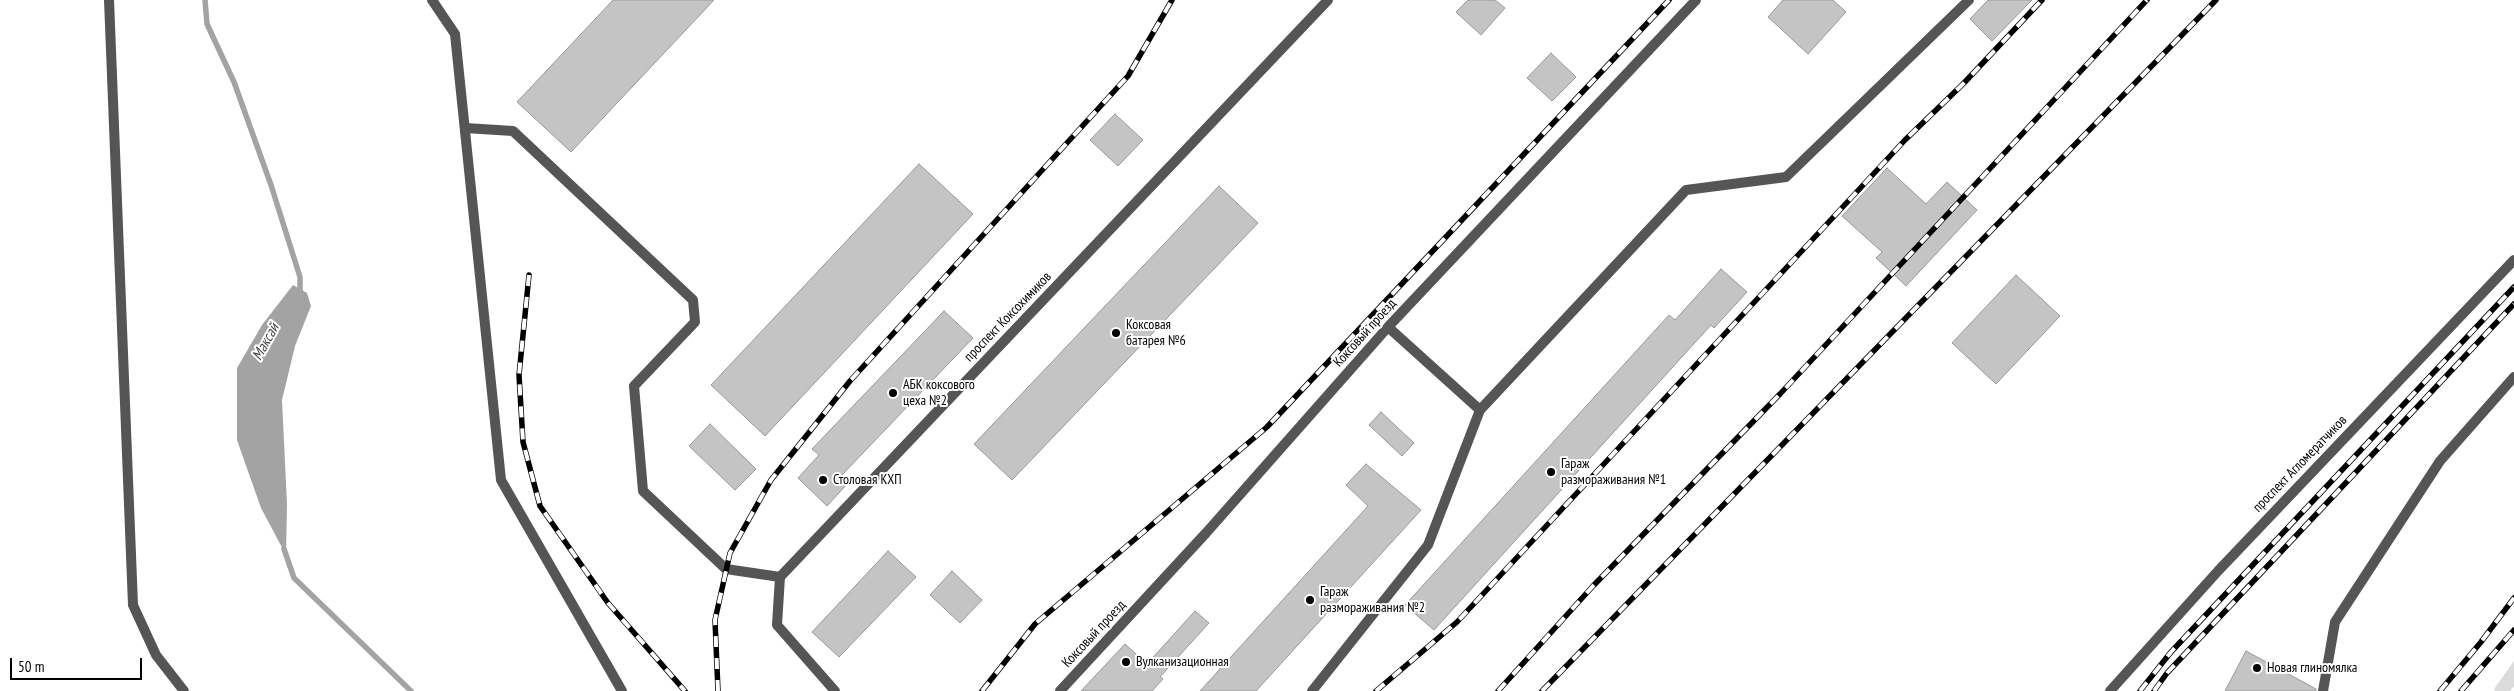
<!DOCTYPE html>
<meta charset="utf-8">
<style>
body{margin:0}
#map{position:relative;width:2514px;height:691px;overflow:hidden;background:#fff;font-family:"PT Sans Narrow",sans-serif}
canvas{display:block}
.scale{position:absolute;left:10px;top:658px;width:132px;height:22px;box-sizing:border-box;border:2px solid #000;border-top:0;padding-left:6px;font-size:15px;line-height:18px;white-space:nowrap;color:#000;-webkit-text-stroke:4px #fff;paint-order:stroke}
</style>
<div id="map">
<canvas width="2514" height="691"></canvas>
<div class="scale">50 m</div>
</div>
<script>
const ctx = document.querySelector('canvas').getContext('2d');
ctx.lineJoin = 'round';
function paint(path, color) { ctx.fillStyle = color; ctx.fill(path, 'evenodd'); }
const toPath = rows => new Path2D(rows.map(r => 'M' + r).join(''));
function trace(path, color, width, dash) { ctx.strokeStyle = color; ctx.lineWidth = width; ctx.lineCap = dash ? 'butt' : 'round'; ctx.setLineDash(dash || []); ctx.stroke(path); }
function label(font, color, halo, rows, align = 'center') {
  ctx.font = font + ' "PT Sans Narrow",sans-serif'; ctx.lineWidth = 4; ctx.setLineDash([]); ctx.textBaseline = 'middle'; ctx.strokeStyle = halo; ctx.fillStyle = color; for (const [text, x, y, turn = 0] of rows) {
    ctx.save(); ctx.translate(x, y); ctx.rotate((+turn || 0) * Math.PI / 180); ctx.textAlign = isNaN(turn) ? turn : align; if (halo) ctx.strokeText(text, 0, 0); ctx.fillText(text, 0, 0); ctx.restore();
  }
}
const green = toPath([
 [2514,661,2514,686,2510,691,2495,691,2494,689]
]);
const water = toPath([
 [293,285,307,293,311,306,295,346,282,400,287,504,286,555,261,508,237,440,237,368,262,325]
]);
const stream = toPath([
 [205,0,207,24,234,82,271,185,300,277,300,295],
 [284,549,294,578,411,691]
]);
const building = toPath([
 [613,0,714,0,571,152,517,102,613,0],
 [1468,0,1495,0,1505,8,1481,35,1456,12,1468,0],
 [1783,0,1833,0,1846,12,1808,54,1768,17,1783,0],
 [1988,0,2032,0,1992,41,1970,19,1988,0],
 [1551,53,1576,77,1552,101,1527,78,1551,53],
 [1115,114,1143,140,1118,166,1090,140,1115,114],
 [919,164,973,214,765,436,711,385,919,164],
 [1887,168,1926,204,1947,182,1977,210,1906,286,1876,258,1882,252,1842,216,1887,168],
 [1219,186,1258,223,1012,480,974,444,1219,186],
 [1721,269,1747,292,1714,328,1711,325,1434,630,1405,605,1669,315,1675,320,1721,269],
 [2016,275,2060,316,1996,384,1952,343,2016,275],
 [944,311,973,338,841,476,848,483,827,506,798,478,819,455,812,449,944,311],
 [1381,412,1414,443,1402,456,1369,425,1381,412],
 [710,424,756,469,735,490,689,446,710,424],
 [1366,464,1421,510,1256,691,1200,691,1368,506,1346,485,1366,464],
 [888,551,916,577,839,657,812,632,888,551],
 [952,571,982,600,960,623,930,595,952,571],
 [1195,611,1209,623,1160,677,1163,679,1152,691,1081,691,1125,644,1147,664,1195,611],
 [2246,651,2316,689,2316,691,2225,691,2246,651]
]);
const lane = toPath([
 [109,0,133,605,156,655,184,691],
 [465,128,513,131,693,300,695,322,634,386,643,491,726,569,780,577],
 [1388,327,1480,410],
 [1060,691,1206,533,1388,327,1696,0],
 [1312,691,1428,545,1480,410,1686,190,1786,177,1969,0],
 [2323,691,2335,622,2440,461,2514,377]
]);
const street = toPath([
 [432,0,455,34,501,480,622,691],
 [835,691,777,625,780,577,1328,0],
 [2110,691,2218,571,2514,260]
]);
const rail = toPath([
 [529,275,519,375,523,442,540,506,608,603,685,691],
 [718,691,715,620,730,553,771,480,850,381,1128,76,1172,0],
 [982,691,1035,624,1267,427,1669,0],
 [1376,691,1457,622,1905,140,1963,84,2042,0],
 [1498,691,1593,586,1780,394,2147,0],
 [1542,691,2216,0],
 [2140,691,2171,652,2514,287],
 [2154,691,2167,673,2514,304],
 [2440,691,2481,642,2514,598],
 [2461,691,2514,630]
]);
const markers = [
 [1116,333,5,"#000"],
 [893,393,5,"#000"],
 [1551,472,5,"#000"],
 [823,480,5,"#000"],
 [1310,600,5,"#000"],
 [1126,662,5,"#000"],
 [2257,668,5,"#000"]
];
const streetNames = [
 ["проспект Коксохимиков",1008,317,-46],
 ["Коксовый проезд",1365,333,-48],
 ["проспект Агломератчиков",2300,464,-46],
 ["Коксовый проезд",1094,634,-47]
];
const poiNames = [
 ["Коксовая",1126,325],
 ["батарея №6",1126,341],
 ["АБК коксового",903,385],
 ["цеха №2",903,401],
 ["Гараж",1561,464],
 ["размораживания №1",1561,480],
 ["Столовая КХП",833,480],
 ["Гараж",1320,592],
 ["размораживания №2",1320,608],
 ["Вулканизационная",1136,662],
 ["Новая глиномялка",2267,668]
];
const waterNames = [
 ["Максай",266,342,-61]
];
paint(green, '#dcdcdc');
paint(water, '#a3a3a3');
trace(stream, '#a3a3a3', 5.5);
paint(building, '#c4c4c4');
trace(building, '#999', 1);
trace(lane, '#555', 10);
trace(street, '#555', 10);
trace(rail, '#000', 5.5);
trace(rail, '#fff', 4, [11]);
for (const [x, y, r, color] of markers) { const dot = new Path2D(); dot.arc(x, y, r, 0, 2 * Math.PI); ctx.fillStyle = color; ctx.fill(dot); trace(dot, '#fff', 2); }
label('14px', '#000', '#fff', streetNames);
label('14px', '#000', '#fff', poiNames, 'left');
label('italic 15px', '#444', '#fff', waterNames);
</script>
